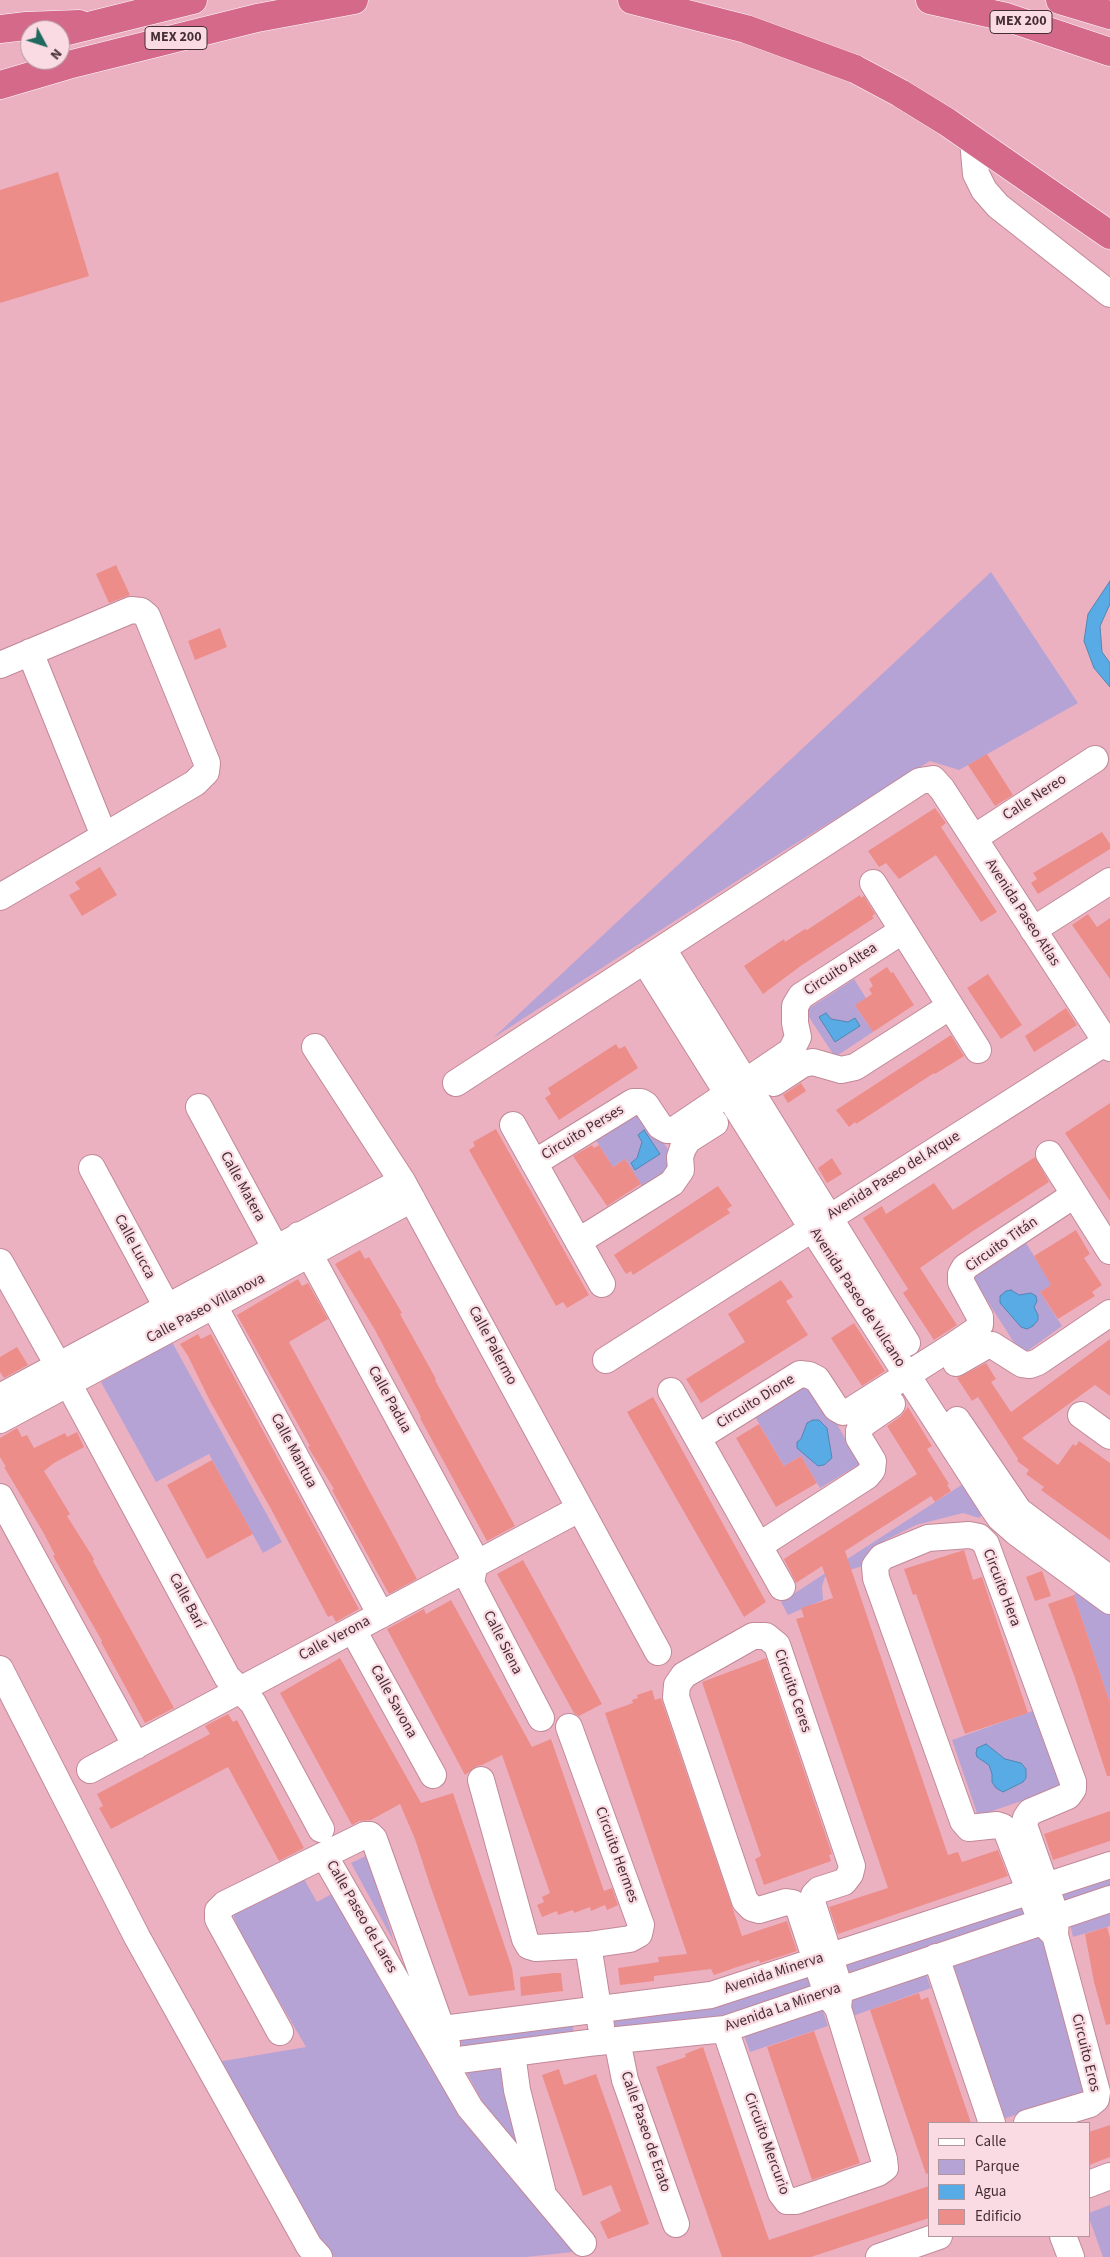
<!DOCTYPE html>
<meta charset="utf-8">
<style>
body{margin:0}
#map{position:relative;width:1110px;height:2257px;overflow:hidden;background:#ecb1c1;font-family:"Source Sans 3",sans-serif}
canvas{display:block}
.legend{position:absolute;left:928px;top:2122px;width:162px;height:115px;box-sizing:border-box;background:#fadbe3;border:1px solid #b2969d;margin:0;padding:6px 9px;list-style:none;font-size:15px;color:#462e35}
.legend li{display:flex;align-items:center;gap:10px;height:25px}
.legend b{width:25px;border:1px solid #b2969d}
.north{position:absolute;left:20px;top:20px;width:50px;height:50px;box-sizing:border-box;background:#fadbe3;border:1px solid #b2969d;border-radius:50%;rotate:130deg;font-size:14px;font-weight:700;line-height:20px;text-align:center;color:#462e35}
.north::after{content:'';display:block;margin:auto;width:18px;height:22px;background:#21695e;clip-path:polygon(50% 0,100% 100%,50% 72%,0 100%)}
</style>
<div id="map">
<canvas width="1110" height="2257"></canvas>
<ul class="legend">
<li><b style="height:6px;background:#fff"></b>Calle</li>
<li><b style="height:14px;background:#b6a3d6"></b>Parque</li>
<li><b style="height:14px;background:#59abe5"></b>Agua</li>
<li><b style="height:14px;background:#ed8d8a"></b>Edificio</li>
</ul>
<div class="north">N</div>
</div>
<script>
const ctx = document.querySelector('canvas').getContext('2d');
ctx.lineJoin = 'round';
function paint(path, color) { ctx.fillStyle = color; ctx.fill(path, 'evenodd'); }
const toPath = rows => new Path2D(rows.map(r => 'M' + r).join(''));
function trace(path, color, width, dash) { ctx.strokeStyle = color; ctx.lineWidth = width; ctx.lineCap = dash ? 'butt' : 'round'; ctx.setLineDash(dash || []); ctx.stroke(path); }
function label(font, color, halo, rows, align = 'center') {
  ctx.font = font + ' "Source Sans 3",sans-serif'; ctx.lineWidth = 4.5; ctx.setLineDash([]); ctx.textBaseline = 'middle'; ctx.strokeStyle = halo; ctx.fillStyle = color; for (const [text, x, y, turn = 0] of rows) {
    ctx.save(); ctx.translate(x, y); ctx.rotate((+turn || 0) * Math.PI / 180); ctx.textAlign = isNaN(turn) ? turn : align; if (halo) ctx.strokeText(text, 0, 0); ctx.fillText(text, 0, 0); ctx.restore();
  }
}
const green = toPath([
 [991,572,1078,703,959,770,930,761,782,852,493,1038],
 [854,979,866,998,855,1005,873,1032,835,1057,805,1011],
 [642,1109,678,1165,643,1188,625,1159,608,1170,610,1162,595,1139],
 [1026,1243,1052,1285,1040,1292,1062,1326,1022,1355,972,1277],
 [172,1342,282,1542,263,1553,209,1454,156,1482,101,1382],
 [812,1381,860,1464,820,1488,801,1456,784,1466,754,1415],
 [963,1484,983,1513,979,1518,963,1513,916,1525,884,1541,869,1552,863,1566,825,1577,822,1586,823,1600,788,1615,781,1602],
 [1078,1590,1110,1611,1110,1703,1074,1595],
 [1038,1709,1065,1786,978,1816,952,1740],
 [368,1855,394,1942,351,1863],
 [300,1872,317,1902,335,1892,430,2067,503,2167,573,2252,526,2257,334,2257,296,2204,217,2062,306,2047,239,1932,231,1908],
 [1110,1875,1110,1888,1065,1901,1062,1889],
 [1023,1901,1027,1914,844,1978,840,1965],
 [1110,1908,1110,1926,1073,1937,1069,1920],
 [1046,1926,1086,2092,1003,2119,950,1962],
 [925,1971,931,1988,853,2016,847,1999],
 [807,1974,811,1986,721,2017,612,2031,612,2017],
 [822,2008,828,2026,750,2052,744,2035],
 [572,2020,574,2034,462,2049,460,2035],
 [500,2066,527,2156,485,2106,465,2070],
 [1110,2205,1110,2257,1103,2257,1089,2218,1089,2213]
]);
const water = toPath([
 [1110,581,1110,604,1100,626,1102,652,1110,663,1110,687,1094,668,1084,641,1088,614,1110,581],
 [826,1013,831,1019,848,1022,855,1018,860,1026,835,1042,819,1017,826,1013],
 [644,1130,660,1154,635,1170,631,1163,637,1158,642,1142,638,1135,644,1130],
 [1011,1290,1019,1295,1031,1293,1036,1296,1037,1301,1034,1307,1038,1315,1038,1320,1033,1326,1027,1329,1021,1327,1000,1303,1000,1296,1006,1291,1011,1290],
 [813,1420,819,1420,827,1428,832,1458,824,1465,818,1466,797,1448,797,1442,801,1439,807,1423,813,1420],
 [986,1744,1005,1759,1021,1763,1026,1769,1026,1778,1023,1782,1003,1792,996,1788,992,1782,992,1774,989,1765,977,1757,976,1753,977,1748,986,1744]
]);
const building = toPath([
 [58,172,89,276,0,303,0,190],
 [116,565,130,595,109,603,96,574],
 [220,628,227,647,195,660,188,641],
 [987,754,1013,795,995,806,968,765],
 [935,808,946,823,941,827,997,912,981,922,936,855,899,879,886,863,879,867,868,851],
 [1102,832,1110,844,1110,849,1038,894,1031,883,1037,879,1033,873],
 [100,867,117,895,82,916,69,895,80,889,75,882],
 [860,895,861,898,864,896,875,914,872,916,874,918,802,965,763,994,744,966,784,939,785,942,805,929,807,930],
 [1088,914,1097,927,1110,918,1110,979,1072,925],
 [887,967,891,973,893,972,914,1005,873,1032,855,1005,872,994,869,989,873,986,869,979],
 [988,974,1022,1025,1001,1039,967,988],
 [1066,1008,1077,1025,1034,1052,1025,1036],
 [951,1035,964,1056,935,1074,934,1073,856,1124,855,1122,849,1127,836,1110],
 [616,1044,619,1049,625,1046,638,1068,559,1120,545,1098,551,1094,548,1088],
 [801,1083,806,1091,788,1103,783,1095],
 [1110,1103,1110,1201,1065,1133],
 [496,1129,589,1295,567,1308,563,1302,556,1306,469,1150,475,1146,473,1142],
 [592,1145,594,1148,599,1145,613,1167,625,1159,641,1184,607,1206,573,1156],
 [1035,1157,1049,1182,973,1231,920,1268,957,1325,934,1340,903,1293,908,1289,863,1218,882,1206,886,1214,934,1183,953,1210],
 [832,1158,842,1174,827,1183,818,1168],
 [718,1186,732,1206,727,1209,730,1213,633,1275,631,1271,626,1274,614,1255],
 [1076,1230,1090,1254,1084,1258,1102,1285,1092,1292,1095,1296,1058,1319,1040,1292,1051,1285,1034,1256],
 [360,1250,365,1259,369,1257,402,1313,400,1314,436,1379,435,1380,515,1526,487,1541,420,1418,421,1417,375,1330,335,1264],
 [298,1279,302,1286,308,1283,328,1319,289,1342,417,1579,389,1594,332,1490,334,1489,308,1447,310,1446,237,1315],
 [781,1280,793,1297,786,1301,808,1335,701,1403,686,1379,745,1342,728,1314],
 [854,1323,885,1371,862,1386,831,1338],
 [198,1334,201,1339,211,1334,359,1609,336,1622,332,1615,328,1617,271,1509,210,1401,188,1356,180,1344],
 [1110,1339,1110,1396,1095,1385,1022,1438,1058,1465,1073,1444,1076,1446,1079,1441,1110,1463,1110,1540,1041,1490,1044,1487,1026,1474,1029,1470,1017,1461,1018,1459,978,1397,972,1401,957,1378,986,1363,996,1379,991,1382,1011,1412],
 [17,1347,28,1365,4,1378,0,1372,0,1357],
 [653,1397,766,1602,744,1617,627,1412],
 [908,1407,932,1446,927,1449,949,1484,947,1485,951,1491,935,1502,931,1496,845,1551,948,1855,958,1852,962,1862,998,1850,1008,1876,838,1934,829,1907,888,1888,796,1619,804,1617,801,1608,833,1598,822,1566,796,1583,784,1559,917,1474,887,1426,901,1416],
 [759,1424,784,1466,801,1456,817,1483,776,1507,736,1438],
 [17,1428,22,1437,27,1435,34,1448,65,1433,67,1437,77,1432,84,1447,54,1463,44,1471,70,1514,67,1516,94,1559,93,1561,174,1708,145,1723,101,1642,102,1641,53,1556,55,1555,43,1532,4,1467,6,1467,0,1457,0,1438],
 [212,1460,253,1534,207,1559,167,1485],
 [964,1550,973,1580,982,1577,1028,1713,965,1734,916,1594,913,1595,904,1569],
 [523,1560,602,1704,579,1716,574,1713,497,1574],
 [1042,1571,1051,1596,1035,1601,1026,1577],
 [1074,1595,1110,1703,1110,1776,1107,1776,1075,1678,1048,1604],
 [451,1600,532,1747,551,1739,604,1891,612,1888,618,1905,607,1910,605,1905,591,1911,590,1907,574,1913,573,1910,558,1915,557,1911,542,1917,537,1905,544,1902,542,1897,550,1893,502,1755,482,1765,477,1766,465,1775,387,1629,424,1609,426,1614],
 [340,1658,421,1803,453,1793,512,1968,515,1990,469,1996,430,1885,415,1839,400,1804,371,1820,359,1821,352,1825,280,1693],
 [766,1658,832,1854,829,1855,831,1861,764,1885,755,1859,761,1856,702,1682],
 [652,1690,655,1700,661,1698,742,1936,787,1921,797,1951,760,1963,759,1960,737,1967,714,1975,711,1969,654,1976,654,1981,620,1985,618,1968,659,1962,658,1957,687,1954,605,1713,633,1703,632,1700,638,1698,637,1695],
 [228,1714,233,1722,237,1720,304,1848,279,1861,228,1767,111,1829,99,1808,103,1806,97,1794,210,1734,205,1726],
 [1110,1811,1110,1841,1053,1860,1044,1834],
 [1107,1927,1110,1938,1110,2024,1106,2025,1094,1982,1085,1934],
 [554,1973,561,1973,563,1991,521,1996,520,1977],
 [919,1993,921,2000,928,1997,971,2123,929,2123,929,2173,926,2174,870,2010],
 [814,2031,860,2163,812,2180,767,2047],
 [703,2047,769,2240,929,2186,929,2218,811,2257,722,2257,656,2067,686,2057,685,2054],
 [559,2069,564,2085,596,2074,649,2224,608,2239,600,2222,621,2211,611,2185,583,2196,542,2075],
 [1110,2125,1110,2157,1089,2165,1089,2132]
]);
const minor = toPath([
 [973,140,976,174,984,190,998,206,1110,294],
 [30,652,104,836],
 [0,665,131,610,141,611,147,616,207,763,206,772,195,783,0,897],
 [974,838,1095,759],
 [873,883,978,1050],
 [1033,930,1110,881],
 [663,949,907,1343],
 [644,960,812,1228,991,1505,1000,1518,1017,1533,1110,1601],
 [315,1047,402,1181,658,1652],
 [456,1083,920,781,933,779,942,789,1110,1048],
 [774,1083,803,1064,813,1062,841,1070,855,1067,949,1007],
 [199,1107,284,1264],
 [513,1125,602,1284],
 [1049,1154,1110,1251],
 [534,1163,633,1102,641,1102,646,1105,660,1126,667,1130,674,1130,791,1051,798,1037,795,1023,795,1006,801,996,902,931],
 [92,1168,175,1322],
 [299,1235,471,1552,474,1567,471,1583,541,1718],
 [579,1241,672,1183,681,1170,680,1157,683,1148,688,1140,715,1123],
 [0,1262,68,1383,227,1677,253,1703,321,1829],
 [206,1291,381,1615],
 [606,1360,1106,1042],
 [956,1363,984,1347,992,1345,1022,1364,1030,1365,1038,1362,1110,1313],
 [671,1391,782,1587],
 [0,1397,402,1181],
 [1081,1415,1110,1436],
 [0,1420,412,1199],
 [957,1420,1019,1511,1110,1579],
 [699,1437,800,1374,809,1375,817,1379,836,1408,843,1412,850,1411,953,1346,975,1331,980,1325,980,1317,961,1282,961,1274,965,1267,1074,1195],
 [0,1497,136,1746],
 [760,1545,867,1476,872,1470,873,1461,859,1438,859,1431,863,1424,892,1404],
 [353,1630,433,1775],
 [0,1669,137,1937,309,2246,319,2257],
 [90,1770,579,1509],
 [481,1780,525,1939,529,1946,536,1948,588,1945,630,1939,639,1934,641,1925,569,1727],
 [324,1855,470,2108,583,2243],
 [588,1945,601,2026],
 [936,1957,992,2123],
 [725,2029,781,2193,787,2201,796,2201,878,2173,885,2168,884,2159,838,2008,827,1994,799,1909,793,1903,786,1902,759,1910,752,1908,745,1901,676,1697,677,1685,684,1675,753,1636,766,1636,777,1645,852,1866,850,1874,844,1882,819,1890,814,1895,812,1902,840,1989,838,2008],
 [427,2031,711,1995,1110,1865],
 [280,2032,218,1919,218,1911,225,1904,365,1835,370,1835,374,1839,447,2044],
 [617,2040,625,2080,676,2224],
 [512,2053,517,2090,542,2190],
 [444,2062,588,2043,725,2029,1110,1899],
 [1027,2123,1090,2104,1096,2099,1097,2092,1055,1935,1056,1916,1024,1825,1026,1818,1030,1812,1068,1796,1073,1789,1073,1782,986,1544,979,1537,969,1535,928,1538,882,1557,875,1566,876,1578,963,1821,969,1828,997,1825,1003,1827,1007,1832,1041,1921,1055,1935],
 [1089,2184,1110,2176],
 [1063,2236,1071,2257],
 [879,2257,939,2236]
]);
const highway = toPath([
 [632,0,746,29,855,69,900,93,947,122,1110,235],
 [930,0,1006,17,1110,52],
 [1060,0,1110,15],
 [0,29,26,26,79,24],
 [60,33,193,0],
 [0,85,68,65,257,18,354,0]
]);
const shields = [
 [1021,22,62],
 [176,38,62]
];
const shieldNames = [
 ["MEX 200",1021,22],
 ["MEX 200",176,38]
];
const streetNames = [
 ["Calle Nereo",1035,798,-33],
 ["Avenida Paseo Atlas",1022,913,57],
 ["Circuito Altea",841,970,-33],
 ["Circuito Perses",583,1133,-31],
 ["Avenida Paseo del Arque",894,1176,-32],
 ["Calle Matera",242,1187,61],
 ["Circuito Titán",1002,1245,-35],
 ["Calle Lucca",134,1247,62],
 ["Avenida Paseo de Vulcano",857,1298,57],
 ["Calle Paseo Villanova",206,1309,-28],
 ["Calle Palermo",492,1346,62],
 ["Calle Padua",389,1400,61],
 ["Circuito Dione",756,1402,-32],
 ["Calle Mantua",293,1451,62],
 ["Circuito Hera",1001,1588,69],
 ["Calle Barí",186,1601,62],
 ["Calle Verona",335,1639,-28],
 ["Calle Siena",502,1643,63],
 ["Circuito Ceres",792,1691,71],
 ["Calle Savona",393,1702,61],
 ["Circuito Hermes",616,1855,70],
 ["Calle Paseo de Lares",361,1917,60],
 ["Avenida Minerva",774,1974,-18],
 ["Avenida La Minerva",783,2008,-19],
 ["Circuito Eros",1085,2053,76],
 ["Calle Paseo de Erato",645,2132,71],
 ["Circuito Mercurio",766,2144,70]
];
paint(green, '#b6a3d6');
paint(water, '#59abe5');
trace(water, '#5386b0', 1);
paint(building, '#ed8d8a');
trace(minor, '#c18998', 28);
trace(highway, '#fff', 29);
trace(minor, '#fff', 26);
trace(highway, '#d4698a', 28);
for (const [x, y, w] of shields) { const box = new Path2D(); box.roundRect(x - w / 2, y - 11.5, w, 23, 4); ctx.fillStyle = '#fadbe3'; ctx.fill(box); trace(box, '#462e35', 1); }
label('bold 14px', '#462e35', null, shieldNames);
label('15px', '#462e35', '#fadbe3', streetNames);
</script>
